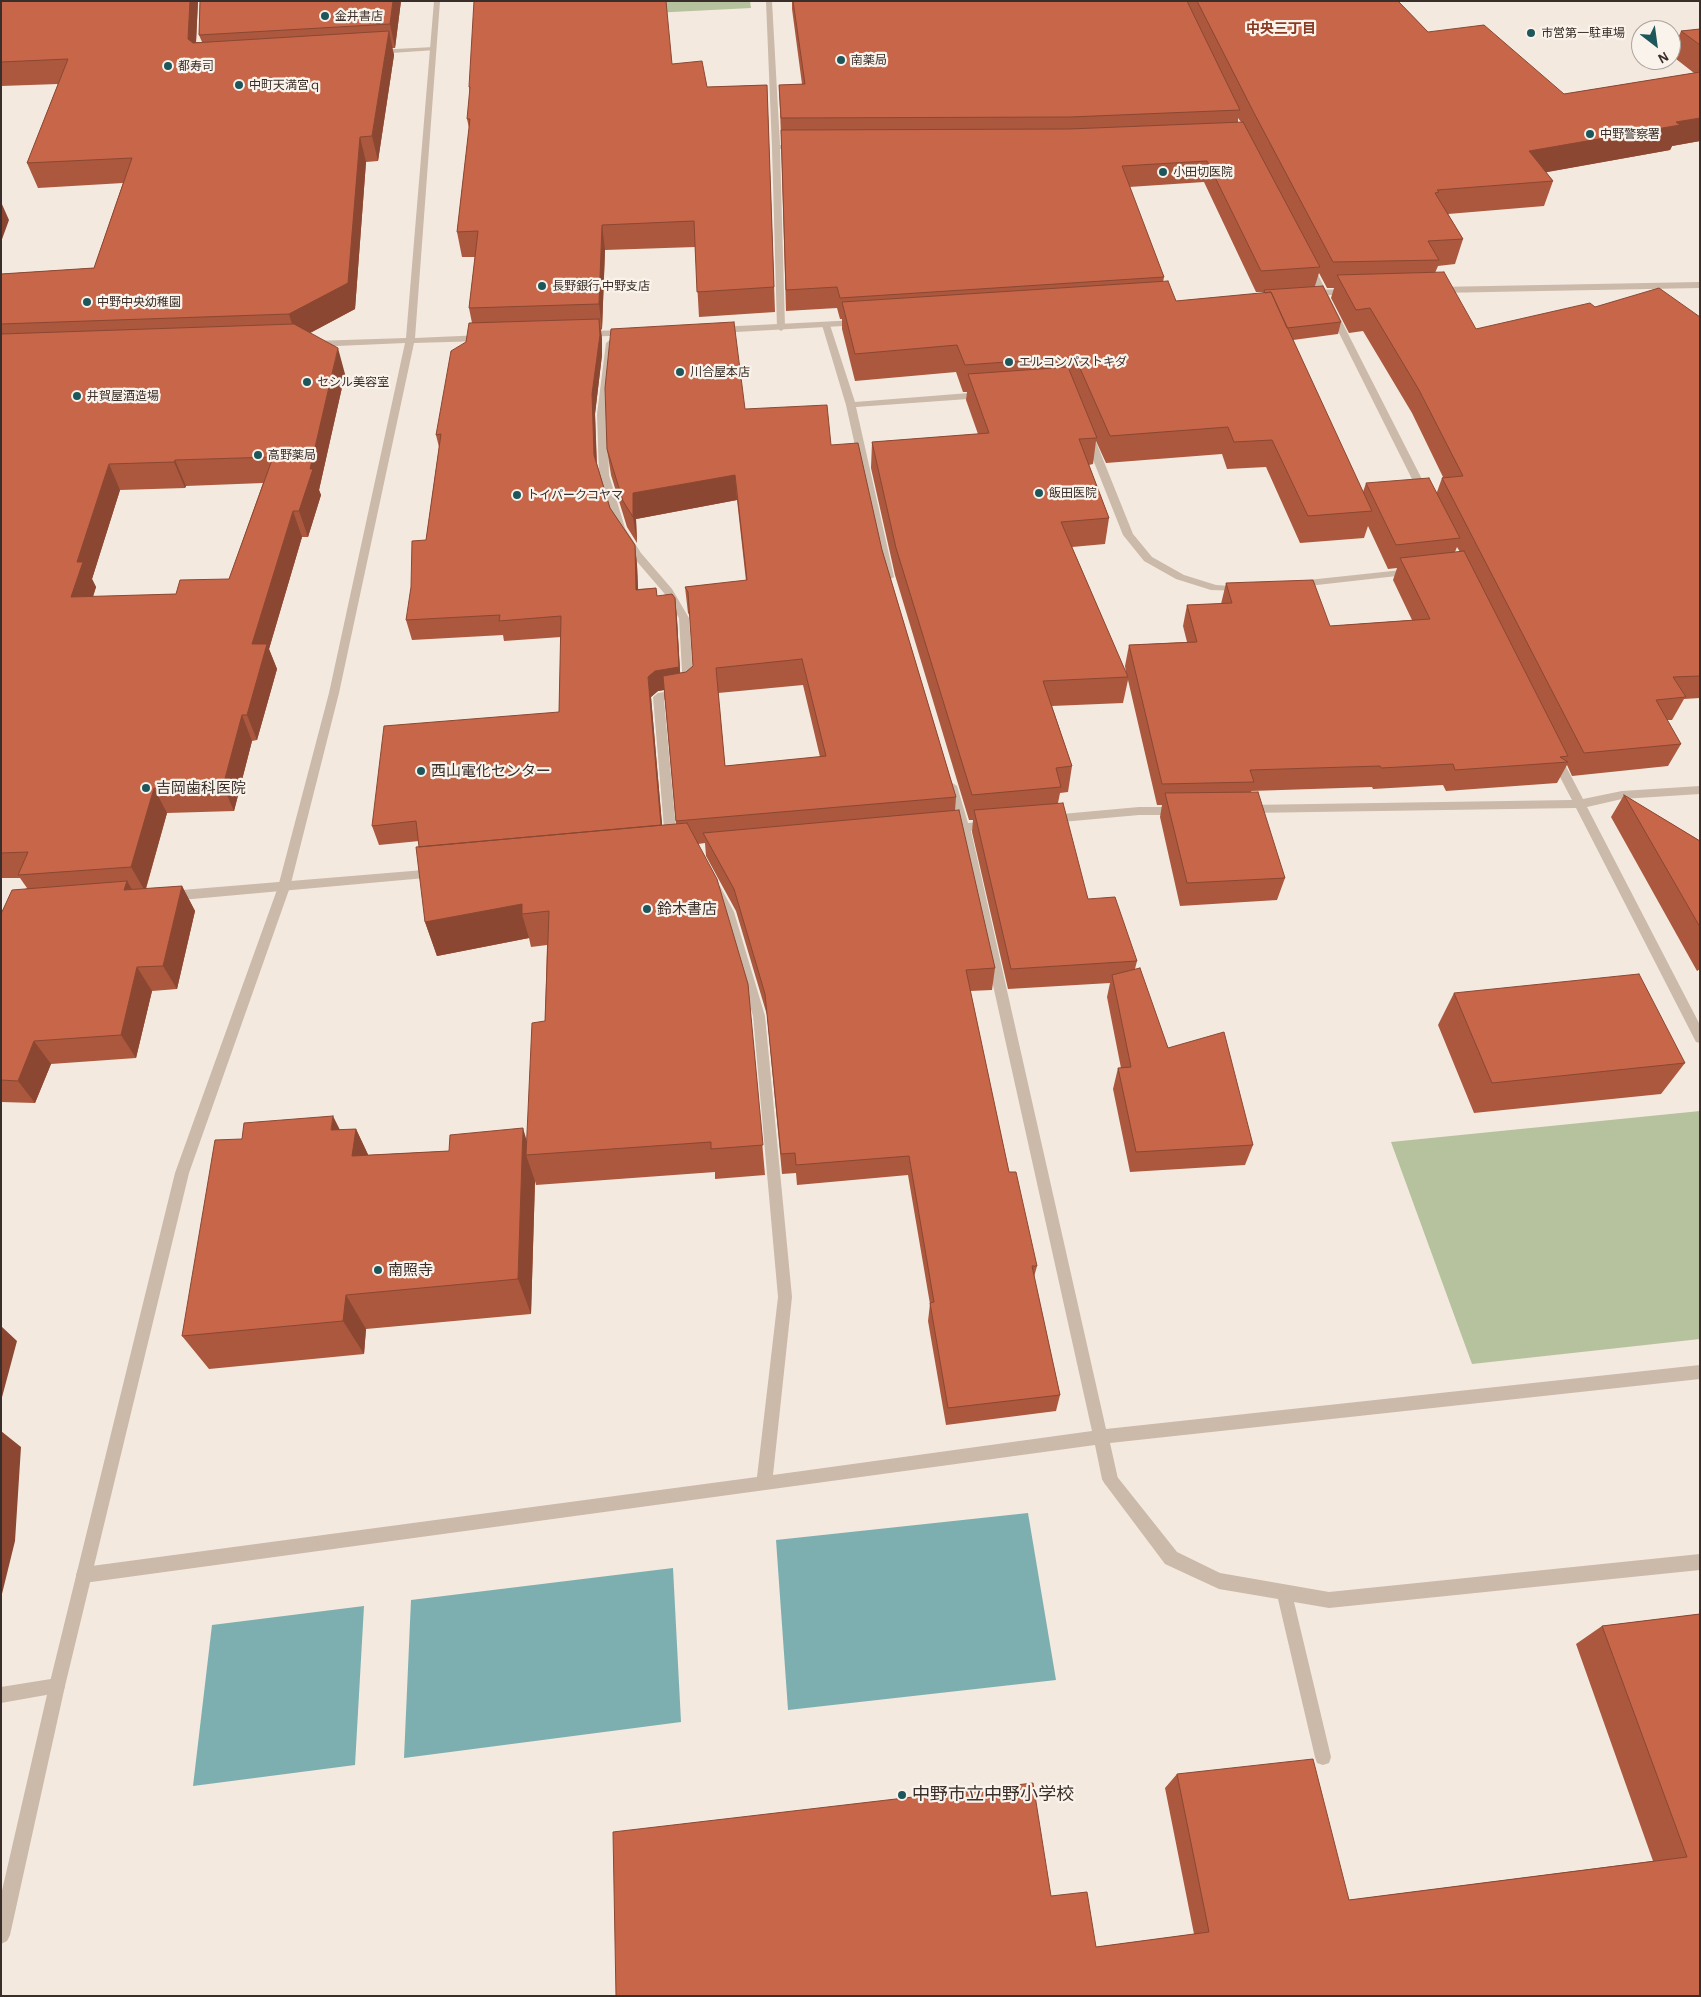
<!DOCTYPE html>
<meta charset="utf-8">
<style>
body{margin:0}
#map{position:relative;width:1701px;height:1997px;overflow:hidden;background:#f3e9de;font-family:"Alegreya Sans",sans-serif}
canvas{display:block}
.frame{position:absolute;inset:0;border:2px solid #392e29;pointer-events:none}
.north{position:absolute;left:1631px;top:20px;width:50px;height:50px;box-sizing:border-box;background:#faf3eb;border:1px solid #ada49d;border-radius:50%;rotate:150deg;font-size:14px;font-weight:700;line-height:20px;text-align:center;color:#392e29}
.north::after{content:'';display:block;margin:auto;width:18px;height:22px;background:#1e575b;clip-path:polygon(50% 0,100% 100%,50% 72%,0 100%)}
</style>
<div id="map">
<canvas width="1701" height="1997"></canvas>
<div class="frame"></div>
<div class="north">N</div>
</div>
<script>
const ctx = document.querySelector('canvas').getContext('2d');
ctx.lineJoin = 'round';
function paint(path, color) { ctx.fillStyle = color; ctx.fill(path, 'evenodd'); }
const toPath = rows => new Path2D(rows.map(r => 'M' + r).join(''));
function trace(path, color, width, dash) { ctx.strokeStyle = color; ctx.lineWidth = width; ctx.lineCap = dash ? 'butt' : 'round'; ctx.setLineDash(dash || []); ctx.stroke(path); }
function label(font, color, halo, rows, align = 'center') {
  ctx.font = font + ' "Alegreya Sans","Noto Sans JP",sans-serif'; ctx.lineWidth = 4.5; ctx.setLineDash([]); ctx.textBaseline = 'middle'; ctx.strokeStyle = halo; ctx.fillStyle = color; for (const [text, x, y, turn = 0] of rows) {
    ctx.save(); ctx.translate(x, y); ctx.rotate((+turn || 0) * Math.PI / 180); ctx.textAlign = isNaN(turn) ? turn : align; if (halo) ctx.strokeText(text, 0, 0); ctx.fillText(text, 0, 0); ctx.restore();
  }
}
const green = toPath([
 [476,1,750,1,751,8,475,22],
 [1700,1111,1700,1339,1472,1364,1391,1142]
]);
const water = toPath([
 [1028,1513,1056,1680,788,1710,776,1540],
 [673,1568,681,1722,404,1758,411,1600],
 [364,1606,355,1765,193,1786,212,1625]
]);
const service = toPath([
 [610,340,614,343,607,414,609,475,625,528,641,553,672,589,689,618,694,692,689,696,664,700,677,840,671,844,665,840,653,697,658,693,683,689,679,618,664,593,633,557,615,528,599,475,597,414,606,343,610,340],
 [1110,1471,1115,1474,1177,1552,1220,1573,1329,1592,1700,1554,1700,1570,1329,1608,1294,1602,1331,1757,1329,1763,1323,1765,1317,1763,1315,1757,1278,1599,1219,1589,1165,1564,1105,1484,1102,1479,1105,1474,1110,1471]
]);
const minor = toPath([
 [766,1,772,1,780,145,798,145,802,147,798,149,780,149,785,328,781,331,777,328,772,147,766,1],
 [434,47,436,48,436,50,376,54,372,52,376,50,434,47],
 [1306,263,1313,265,1429,493,1427,495,1424,496,1419,493,1305,265,1306,263],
 [826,322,830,325,855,402,982,392,987,395,982,398,856,407,894,577,889,580,884,577,846,405,822,325,826,322],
 [1089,434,1094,437,1133,534,1152,557,1184,575,1216,585,1244,587,1244,591,1211,590,1176,579,1144,561,1123,535,1084,437,1089,434],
 [1411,569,1416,572,1415,574,1299,587,1294,584,1299,581,1411,569],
 [1555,752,1559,753,1583,799,1622,791,1700,786,1700,794,1622,799,1587,807,1700,1025,1700,1043,1696,1042,1576,808,1248,813,1242,809,1248,805,1572,800,1549,756,1555,752],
 [951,782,957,786,968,823,989,821,995,825,989,829,971,831,1106,1429,1700,1365,1700,1379,1110,1443,1118,1479,1115,1484,1110,1487,1105,1484,1102,1479,1095,1445,84,1583,78,1581,76,1575,78,1569,84,1567,757,1477,778,1297,753,1016,722,912,710,889,716,884,720,886,734,912,765,1016,792,1297,773,1475,1092,1431,959,832,947,833,941,829,943,826,957,824,945,786,951,782],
 [1139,807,1178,807,1184,811,1178,815,1139,815,1051,823,1045,819,1051,815,1139,807],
 [436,869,442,873,436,877,170,901,166,899,164,896,166,893,170,891,436,869],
 [57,1678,63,1680,65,1686,63,1692,1,1703,1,1687,57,1678]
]);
const tertiary = toPath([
 [434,1,440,1,415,338,483,335,487,338,483,341,414,343,339,693,290,887,189,1173,65,1686,10,1935,7,1941,1,1944,1,1895,49,1686,175,1173,278,887,329,693,405,343,314,347,310,344,314,341,406,338,434,1],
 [1700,282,1700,288,1437,293,1433,290,1437,287,1700,282],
 [1350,289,1354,292,1353,294,1310,296,1306,293,1310,290,1350,289],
 [858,320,861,321,861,325,718,333,714,330,718,327,858,320],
 [628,330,631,331,631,335,586,337,582,334,586,331,628,330]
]);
const wall = toPath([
 [1,1,198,1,196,42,202,42,199,35,200,1,401,1,395,48,392,48,394,55,378,161,366,162,355,309,310,333,345,374,319,490,321,495,308,537,302,537,269,649,277,669,257,740,252,741,234,811,167,813,146,889,182,886,195,911,177,989,152,991,136,1058,51,1064,35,1103,1,1102,1,914,27,888,20,878,1,878,1,274,94,268,123,183,38,188,27,163,58,84,1,86],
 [263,483,229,579,176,594,93,597,96,587,92,579,120,490,185,488,186,486],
 [792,1,1398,1,1428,32,1564,94,1694,73,1671,55,1681,31,1700,29,1700,141,1672,146,1670,150,1546,172,1553,181,1544,206,1448,214,1463,239,1455,264,1438,266,1435,273,1476,329,1595,307,1700,317,1700,698,1684,699,1672,720,1667,720,1681,744,1668,766,1572,776,1567,765,1557,783,1446,791,1443,785,1373,789,1372,787,1251,791,1285,878,1277,900,1180,906,1160,817,1162,805,1157,805,1128,680,1123,703,1052,706,1072,766,1068,792,1060,793,1058,803,1088,899,1137,961,1135,969,1168,1048,1253,1145,1245,1165,1130,1172,1113,1089,1118,1068,1121,1068,1107,997,1110,983,1008,989,972,832,973,820,969,820,895,575,871,468,872,442,978,434,966,400,967,392,963,392,956,372,855,381,842,329,842,319,840,319,837,308,786,311,781,136,779,85,802,84,792,9],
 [1238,118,1241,122,1238,123],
 [1204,182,1256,292,1263,292,1263,293,1176,301,1163,282,1164,277,1129,187],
 [1319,273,1327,288,1334,288,1331,298,1349,333,1363,331,1412,413,1443,477,1442,478,1437,492,1366,483,1363,492,1293,340,1338,334,1341,322,1315,286],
 [1096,441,1106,463,1222,454,1227,469,1266,467,1300,543,1364,538,1368,526,1388,569,1397,568,1393,580,1412,620,1330,626,1226,583,1221,604,1187,605,1183,626,1187,642,1129,645,1125,666,1126,673,1072,547,1105,544,1109,518,1089,465,1093,464],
 [1457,547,1460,552,1455,552],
 [672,64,707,87,767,85,775,312,699,317,695,247,605,250,602,329,601,330,602,339,602,355,595,414,597,464,610,508,635,545,637,565,638,589,656,588,657,596,675,598,677,619,680,673,686,672,693,666,690,616,688,613,685,587,746,581,737,500,636,519,637,543,627,527,611,475,607,449,745,409,831,445,882,550,956,797,955,811,995,968,992,990,970,991,1009,1172,1037,1266,1034,1277,1060,1395,1056,1411,946,1425,928,1321,930,1304,908,1175,797,1185,796,1173,782,1174,767,1015,736,911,706,856,705,843,698,844,748,984,765,1175,715,1179,715,1172,536,1185,535,1181,531,1314,366,1329,364,1354,209,1369,182,1336,242,1139,356,1129,368,1155,449,1151,527,1141,545,1021,547,945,531,947,529,938,437,956,425,922,419,841,379,845,372,826,559,712,561,637,504,641,503,635,412,640,406,620,426,540,439,447,436,435,466,342,472,323,469,308,475,257,462,257,457,232,469,128,467,119,470,93,469,87],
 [803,685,820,757,725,766,718,693],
 [664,690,676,824,662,825,651,697,658,691],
 [1624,795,1700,841,1700,969,1697,971,1611,817],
 [1454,993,1685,1063,1661,1094,1474,1113,1438,1025],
 [1700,1614,1700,1996,616,1996,1051,1896,1096,1947,1194,1934,1165,1788,1177,1774,1349,1900,1653,1861,1576,1644,1602,1626]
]);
const shadedWall = toPath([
 [190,1,198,1,195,63,188,39],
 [393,1,401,1,395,48,390,24],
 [389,31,394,55,378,161,372,136],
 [1700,118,1700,141,1672,146,1670,150,1520,177,1529,151,1676,122],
 [360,137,366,162,355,309,297,340,289,314],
 [1,202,9,220,1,242],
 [602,225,605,250,602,329,599,304],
 [599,319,602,339,602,355,595,414,597,476,594,455,592,394],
 [338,348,345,374,319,490,321,495,308,537,299,511,310,469],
 [175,460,186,486,185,488,174,462],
 [109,464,120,490,92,579,96,587,84,623,71,597,77,562],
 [735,475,737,500,636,519,637,543,633,517,633,493],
 [293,511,302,537,269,649,277,669,257,740,247,715,252,644],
 [635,545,637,565,639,610,636,590],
 [675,598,677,619,681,687,658,691,651,697,664,847,661,828,648,677],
 [242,715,252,741,234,811,223,786],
 [154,788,167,813,145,891,131,867],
 [127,881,141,905,124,890],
 [182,886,195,911,177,989,163,966],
 [522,904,522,914,529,938,437,956,425,922],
 [137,967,152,991,136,1058,121,1035],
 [34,1041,51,1064,35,1103,18,1081],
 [333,1116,352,1154,331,1130],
 [523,1128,531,1155,526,1155,535,1181,531,1314,518,1279],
 [356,1129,374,1167,352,1156],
 [346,1295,366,1329,364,1354,343,1321],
 [1,1326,17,1341,1,1401],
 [1,1431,21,1447,15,1541,1,1598]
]);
const building = toPath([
 [1,1,190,1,188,39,193,43,389,31,372,136,360,137,348,283,289,314,1,324,1,274,94,268,132,158,27,163,68,59,1,62,1,1],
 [200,1,393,1,390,24,199,35,200,1],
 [474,1,666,1,672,64,702,61,707,87,767,85,774,287,697,292,694,221,602,225,599,304,469,308,478,231,457,232,470,119,467,119,470,87,469,87,474,1],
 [793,1,1187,1,1240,110,1070,117,781,118,779,85,805,84,793,1],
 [1197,1,1398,1,1428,32,1484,25,1564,94,1700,72,1700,118,1676,122,1680,125,1529,151,1553,181,1437,190,1439,192,1435,193,1463,239,1428,241,1439,260,1333,262,1254,113,1197,1],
 [1700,29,1700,45,1681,31,1700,29],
 [1243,122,1320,267,1261,271,1207,161,1122,166,1164,277,840,298,837,287,786,290,781,130,1069,129,1243,122],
 [1444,272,1476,329,1590,303,1595,307,1659,288,1700,317,1700,676,1673,677,1686,697,1656,700,1681,744,1584,753,1442,478,1463,476,1419,390,1370,308,1356,310,1337,275,1444,272],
 [1168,281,1176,301,1271,292,1372,511,1308,516,1272,440,1234,442,1228,427,1110,436,1075,357,965,365,957,345,855,354,842,302,1168,281],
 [1323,286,1341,322,1287,328,1271,292,1265,293,1264,290,1323,286],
 [599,319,600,335,592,394,594,455,610,508,635,545,636,590,656,588,657,596,672,594,675,598,679,667,655,671,648,677,661,825,419,847,416,821,372,826,384,726,559,712,561,616,499,621,500,615,406,620,411,587,412,541,426,540,441,434,436,435,451,351,466,342,469,323,599,319],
 [734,322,745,409,827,405,831,445,858,443,882,550,956,797,676,821,663,676,686,672,693,666,688,592,685,587,747,580,735,475,633,493,633,517,623,501,607,449,605,388,611,329,734,322],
 [802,659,826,756,725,766,716,668,802,659],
 [294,324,338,348,310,469,313,469,299,511,293,511,252,644,267,644,247,715,242,715,223,786,154,788,131,867,18,875,28,852,1,853,1,334,294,324],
 [273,457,229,579,180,580,176,594,71,597,83,562,77,562,109,464,174,462,175,460,273,457],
 [1068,367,1097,438,1079,439,1109,518,1061,522,1128,677,1043,681,1072,766,1056,768,1061,787,972,795,896,548,872,442,989,433,968,374,1068,367],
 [1429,478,1460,538,1396,545,1366,483,1429,478],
 [1464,551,1568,756,1560,757,1568,762,1455,770,1453,764,1381,768,1380,766,1250,770,1254,782,1162,784,1129,645,1197,642,1187,605,1232,603,1226,583,1313,580,1330,626,1430,619,1400,558,1464,551],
 [1258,792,1285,878,1187,883,1165,793,1258,792],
 [1624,795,1700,841,1700,927,1624,795],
 [1063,803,1088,899,1115,897,1137,961,1011,969,974,810,1063,803],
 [959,810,995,968,966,970,1009,1172,1016,1172,1037,1266,1032,1266,1060,1395,948,1408,930,1303,934,1302,909,1156,796,1165,795,1153,781,1154,765,994,734,889,703,833,959,810],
 [687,823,717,879,748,984,763,1145,711,1149,711,1142,526,1155,532,1023,545,1021,549,911,522,914,522,904,425,922,416,847,687,823],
 [127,881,124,890,182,886,163,966,137,967,121,1035,34,1041,18,1081,1,1080,1,914,12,890,127,881],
 [1140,968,1168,1048,1224,1032,1253,1145,1136,1152,1118,1068,1131,1067,1112,975,1140,968],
 [1639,974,1685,1063,1492,1083,1454,993,1639,974],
 [333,1116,331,1130,356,1129,352,1156,449,1151,450,1135,523,1128,518,1279,346,1295,343,1321,182,1336,215,1140,242,1139,244,1123,333,1116],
 [1700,1614,1700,1996,616,1996,613,1832,1033,1783,1051,1896,1087,1892,1096,1947,1209,1932,1177,1774,1313,1759,1349,1900,1687,1857,1602,1626,1700,1614]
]);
const markers = [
 [325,16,5,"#1e575b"],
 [1531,33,5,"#1e575b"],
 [841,60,5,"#1e575b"],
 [168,66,5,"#1e575b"],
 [239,85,5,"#1e575b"],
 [1590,134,5,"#1e575b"],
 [1163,172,5,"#1e575b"],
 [542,286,5,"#1e575b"],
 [87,302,5,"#1e575b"],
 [1009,362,5,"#1e575b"],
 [680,372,5,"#1e575b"],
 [307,382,5,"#1e575b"],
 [77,396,5,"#1e575b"],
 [258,455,5,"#1e575b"],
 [1039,493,5,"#1e575b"],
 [517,495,5,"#1e575b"],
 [421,771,5,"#1e575b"],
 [146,788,5,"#1e575b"],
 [647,909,5,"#1e575b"],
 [378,1270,5,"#1e575b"],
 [902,1795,5,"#1e575b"]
];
const farPoinames = [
 ["金井書店",335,16],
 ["市営第一駐車場",1541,33],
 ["南薬局",851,60],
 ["都寿司",178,66],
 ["中町天満宮ｑ",249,85],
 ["中野警察署",1600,134],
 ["小田切医院",1173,172],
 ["長野銀行 中野支店",552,286],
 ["中野中央幼稚園",97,302],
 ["エルコンパストキダ",1019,362],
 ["川合屋本店",690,372],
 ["セシル美容室",317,382],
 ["井賀屋酒造場",87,396],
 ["高野薬局",268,455],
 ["飯田医院",1049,493],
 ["トイパークコヤマ",527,495]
];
const farNeighbourhoodnames = [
 ["中央三丁目",1281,29]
];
const poiNames = [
 ["西山電化センター",431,771],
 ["吉岡歯科医院",156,788],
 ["鈴木書店",657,909],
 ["南照寺",388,1270]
];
const nearPoinames = [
 ["中野市立中野小学校",912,1795]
];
paint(green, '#b6c29e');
paint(water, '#7dafb0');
paint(service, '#cbb9aa');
paint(minor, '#cbb9aa');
paint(tertiary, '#cbb9aa');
paint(wall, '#ab583e');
paint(shadedWall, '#8b4732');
paint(building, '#c76648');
trace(building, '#8b4732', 1);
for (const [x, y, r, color] of markers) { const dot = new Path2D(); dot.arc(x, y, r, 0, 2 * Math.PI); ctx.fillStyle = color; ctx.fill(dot); trace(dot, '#faf3eb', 2); }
label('12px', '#392e29', '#faf3eb', farPoinames, 'left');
label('bold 14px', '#893921', '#faf3eb', farNeighbourhoodnames);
label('15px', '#392e29', '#faf3eb', poiNames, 'left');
label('18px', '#392e29', '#faf3eb', nearPoinames, 'left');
</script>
